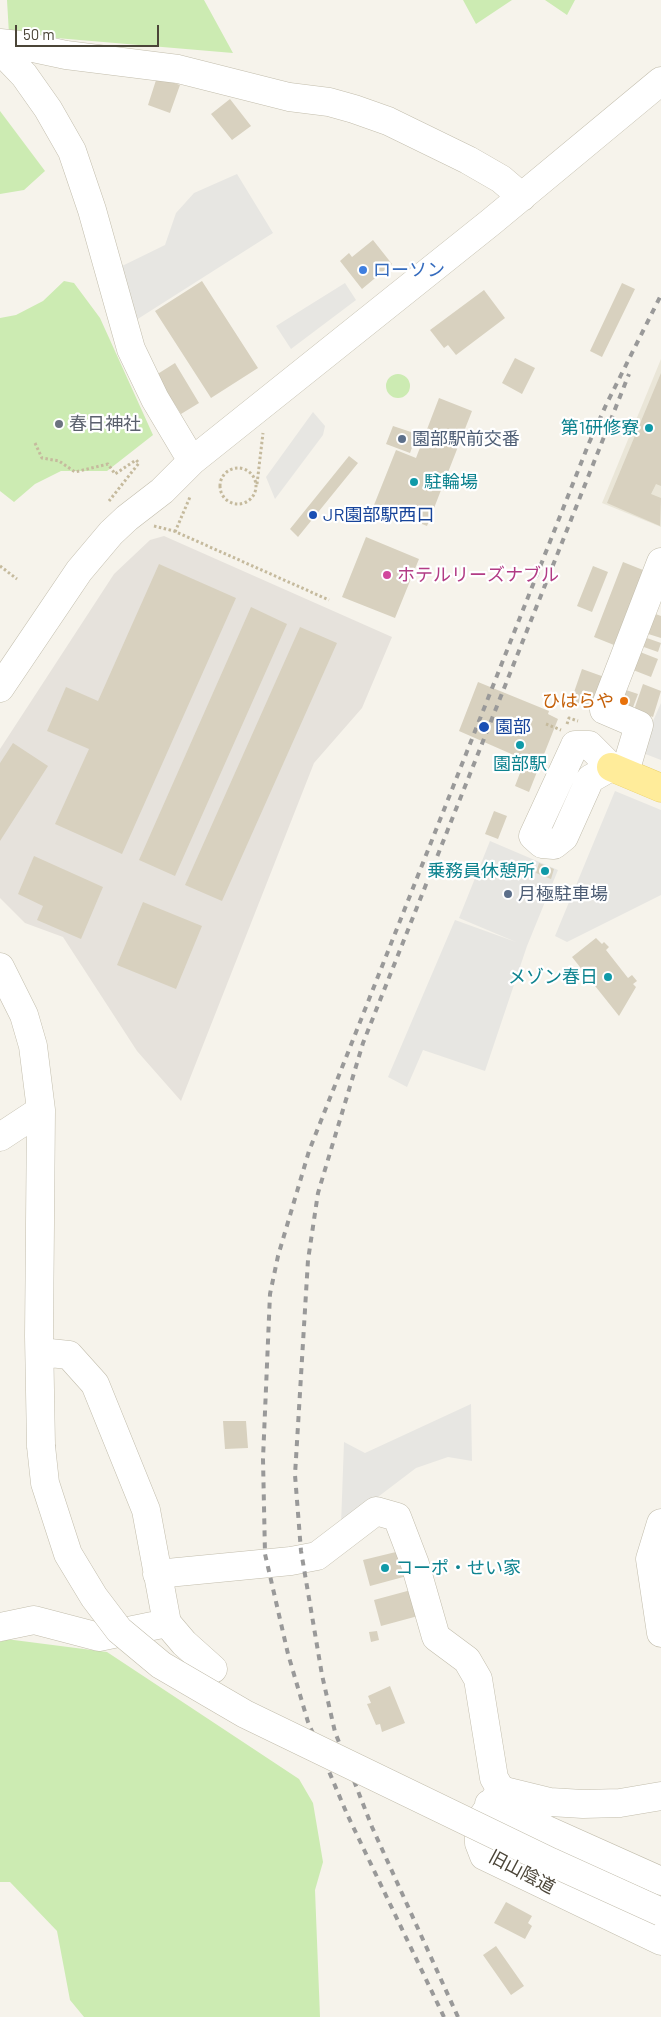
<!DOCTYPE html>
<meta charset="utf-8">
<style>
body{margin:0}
#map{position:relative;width:661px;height:2017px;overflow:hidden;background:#f6f3eb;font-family:Barlow,sans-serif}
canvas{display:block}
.scale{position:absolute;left:15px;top:25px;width:144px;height:22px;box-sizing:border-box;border:2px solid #4b4538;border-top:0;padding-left:6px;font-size:15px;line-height:18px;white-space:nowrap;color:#4b4538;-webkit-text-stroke:4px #fff;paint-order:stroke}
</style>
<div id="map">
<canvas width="661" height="2017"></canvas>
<div class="scale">50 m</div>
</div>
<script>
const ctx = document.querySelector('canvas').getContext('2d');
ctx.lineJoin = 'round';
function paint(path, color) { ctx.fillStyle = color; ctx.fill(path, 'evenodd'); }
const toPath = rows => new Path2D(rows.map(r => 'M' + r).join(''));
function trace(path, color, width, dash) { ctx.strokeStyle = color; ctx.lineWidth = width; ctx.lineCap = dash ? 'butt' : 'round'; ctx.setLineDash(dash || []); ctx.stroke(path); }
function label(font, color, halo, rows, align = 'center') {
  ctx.font = font + ' Barlow,"Noto Sans JP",sans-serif'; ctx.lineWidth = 4.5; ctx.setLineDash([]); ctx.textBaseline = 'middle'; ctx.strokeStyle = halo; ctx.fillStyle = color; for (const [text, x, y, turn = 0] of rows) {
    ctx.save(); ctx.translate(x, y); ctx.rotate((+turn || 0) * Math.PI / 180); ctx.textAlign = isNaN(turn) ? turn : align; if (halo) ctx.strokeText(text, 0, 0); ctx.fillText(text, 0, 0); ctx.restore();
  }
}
const residential = toPath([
 [661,359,661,527,602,503]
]);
const industrial = toPath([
 [164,536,392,637,362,708,314,763,181,1101,137,1051,63,937,25,923,0,898,0,749,114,574,150,540]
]);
const green = toPath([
 [7,0,204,0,233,53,9,34],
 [463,0,512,0,476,24],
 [545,0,575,0,567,15],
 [0,111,45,171,24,190,0,194],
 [64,281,74,283,100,318,153,435,107,471,61,471,35,484,14,502,0,491,0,318,16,315,43,301],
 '386 386a12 12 0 1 1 24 0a12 12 0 1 1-24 0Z',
 [6,1639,107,1652,299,1779,313,1803,323,1862,315,1890,320,2017,84,2017,70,2000,57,1931,10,1882,0,1882,0,1642]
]);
const parking = toPath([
 [237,174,273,233,133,322,118,268,165,245,176,213,194,193],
 [345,283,356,300,291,349,276,326],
 [313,412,325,426,323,435,275,499,266,477],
 [661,703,661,760,635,750,643,725,653,721],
 [615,791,661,810,661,895,567,942,555,936],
 [490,841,558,870,527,946,485,1071,423,1050,407,1087,388,1077,455,920,516,942,459,918],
 [471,1404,472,1461,448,1457,416,1468,341,1525,344,1442,365,1453]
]);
const building = toPath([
 [157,77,180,85,170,113,148,105],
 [230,99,251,126,232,140,211,114],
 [373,240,392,264,362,289,340,261,349,253,352,257],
 [202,281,258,368,211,398,155,311],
 [622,283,635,289,602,357,590,351],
 [484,290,505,318,456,355,448,345,444,348,430,330],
 [515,358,535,368,522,394,502,383],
 [175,363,199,403,181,414,156,375],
 [661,373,661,486,656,484,651,494,661,498,660,526,607,503],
 [439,398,472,411,427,526,374,505,396,450,416,458],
 [393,426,417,434,410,453,386,444],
 [349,456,358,463,298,537,290,529],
 [366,537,419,559,395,618,342,597],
 [623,562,643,570,614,645,594,637],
 [159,564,236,598,122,854,55,824,89,749,47,731,66,687,98,701],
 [593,566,608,572,592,612,577,606],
 [251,607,287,624,175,876,139,860],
 [650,612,661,616,661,638,642,632],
 [300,627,337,643,222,901,185,885],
 [644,637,661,643,658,652,641,646],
 [635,650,658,659,651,677,628,668],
 [582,669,610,679,599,710,571,701],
 [478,682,549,711,548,714,558,719,529,792,515,786,525,760,459,731],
 [643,684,661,691,653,717,634,710],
 [620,688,638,694,632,710,615,704],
 [13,743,48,766,0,841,0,763],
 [494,811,507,816,498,839,485,834],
 [34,856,103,887,81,939,37,920,43,906,18,894],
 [539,863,554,869,551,879,536,873],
 [143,902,202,926,176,989,117,965],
 [596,938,602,944,604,942,609,947,606,950,628,978,632,975,637,981,633,984,636,987,619,1016,572,957],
 [223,1421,246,1421,248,1448,225,1449],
 [400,1551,407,1576,370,1586,363,1560],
 [411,1590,418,1616,381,1626,374,1600],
 [377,1631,379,1640,371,1642,369,1632],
 [390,1686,405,1723,382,1732,380,1724,376,1725,367,1704,371,1703,368,1696],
 [506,1902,532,1916,528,1923,532,1926,525,1939,494,1923],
 [496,1946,524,1986,511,1995,483,1955]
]);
const path = toPath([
 [35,443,42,458,59,461,75,472,108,464,115,474,136,460,139,463,109,501],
 '220 486a18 18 0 1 1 36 0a18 18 0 1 1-36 0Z',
 [257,484,263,433],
 [154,526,174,531,329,600],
 [175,532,190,497],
 [0,566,17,579],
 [546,724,561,730],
 [567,724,569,718,578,721]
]);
const minor = toPath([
 [0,43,19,45,66,55,178,69,289,97,329,102,354,109,388,121,468,160,501,179,522,197],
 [0,50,24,75,48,109,72,151,92,210,131,349,155,399,192,461],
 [0,688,79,571,111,533,127,518,162,491,192,461,491,222,661,81],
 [575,745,589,745,611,767,590,779,564,837,554,845,542,844,533,836,575,745],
 [625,772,639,725,604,710,661,562],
 [0,967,24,1015,33,1046,41,1110,39,1336,41,1446],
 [0,1137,41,1110],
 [40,1352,69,1355,95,1384,146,1510,167,1623,184,1643,213,1669],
 [661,1523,650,1559,661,1633],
 [157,1574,291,1561,317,1556,376,1511,397,1517,415,1564,436,1637,467,1660,478,1679,494,1778,501,1790],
 [0,1627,34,1620,99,1637,167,1623],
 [501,1790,479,1822,479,1843,484,1856,661,1941],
 [501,1790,550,1802,583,1804,620,1803,661,1796],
 [489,1804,661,1881]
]);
const major = toPath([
 [611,767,661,788]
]);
const rail = toPath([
 [444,2017,347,1814,308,1722,288,1654,265,1554,263,1459,270,1294,278,1256,309,1151,589,443,606,405,661,295],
 [458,2017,372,1827,335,1732,322,1675,301,1551,295,1475,308,1260,318,1193,363,1043,629,374]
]);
const minorBridge = toPath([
 [41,1446,45,1483,68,1554,94,1597,119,1630,161,1665,245,1714,551,1862,661,1912]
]);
const markers = [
 [363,270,5,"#3f7fe0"],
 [59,424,5,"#6b7280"],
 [649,428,5,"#0f9aa8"],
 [402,439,5,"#5c6f8a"],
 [414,482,5,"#0f9aa8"],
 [313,515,5,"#1a4fb4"],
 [387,575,5,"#d1479c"],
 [624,701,5,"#e8710a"],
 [484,727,6,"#1a4fb4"],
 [520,745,5,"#0f9aa8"],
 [545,871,5,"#0f9aa8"],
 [508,894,5,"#5c6f8a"],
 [608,977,5,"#0f9aa8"],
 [385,1568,5,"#0f9aa8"]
];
const shopNames = [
 ["ローソン",373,270]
];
const worshipNames = [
 ["春日神社",69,424]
];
const cultureNames = [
 ["第1研修寮",639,428],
 ["駐輪場",424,482,"left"],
 ["園部駅",520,764,"center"],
 ["乗務員休憩所",535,871],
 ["メゾン春日",598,977],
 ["コーポ・せい家",395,1568,"left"]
];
const serviceNames = [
 ["園部駅前交番",412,439],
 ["月極駐車場",518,894]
];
const transitNames = [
 ["JR園部駅西口",323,515],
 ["園部",495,727]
];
const hotelNames = [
 ["ホテルリーズナブル",397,575]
];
const foodNames = [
 ["ひはらや",614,701]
];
const streetNames = [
 ["旧山陰道",522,1872,28]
];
paint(residential, '#eae6d8');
paint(industrial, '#e6e2dc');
paint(green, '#ccebb2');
paint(parking, '#e7e6e2');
paint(building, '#d8d1bf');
trace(minor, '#c2bdac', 29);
trace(major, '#e9ce65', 29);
trace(path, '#c5ba9d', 3, [2.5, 2.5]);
trace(minor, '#fff', 28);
trace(major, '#ffec9a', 28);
trace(rail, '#999', 4, [6, 6]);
trace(minorBridge, '#c2bdac', 29, []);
trace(minorBridge, '#fff', 28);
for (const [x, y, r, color] of markers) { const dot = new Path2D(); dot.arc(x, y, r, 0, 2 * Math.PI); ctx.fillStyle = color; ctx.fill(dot); trace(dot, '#fff', 2); }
label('18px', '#366cbe', '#fff', shopNames, 'left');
label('18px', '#5b616d', '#fff', worshipNames, 'left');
label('18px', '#0d838f', '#fff', cultureNames, 'right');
label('18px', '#4e5e75', '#fff', serviceNames, 'left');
label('18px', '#164399', '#fff', transitNames, 'left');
label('18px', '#b23c85', '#fff', hotelNames, 'left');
label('18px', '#c56008', '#fff', foodNames, 'right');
label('18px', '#4b4538', '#fff', streetNames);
</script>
